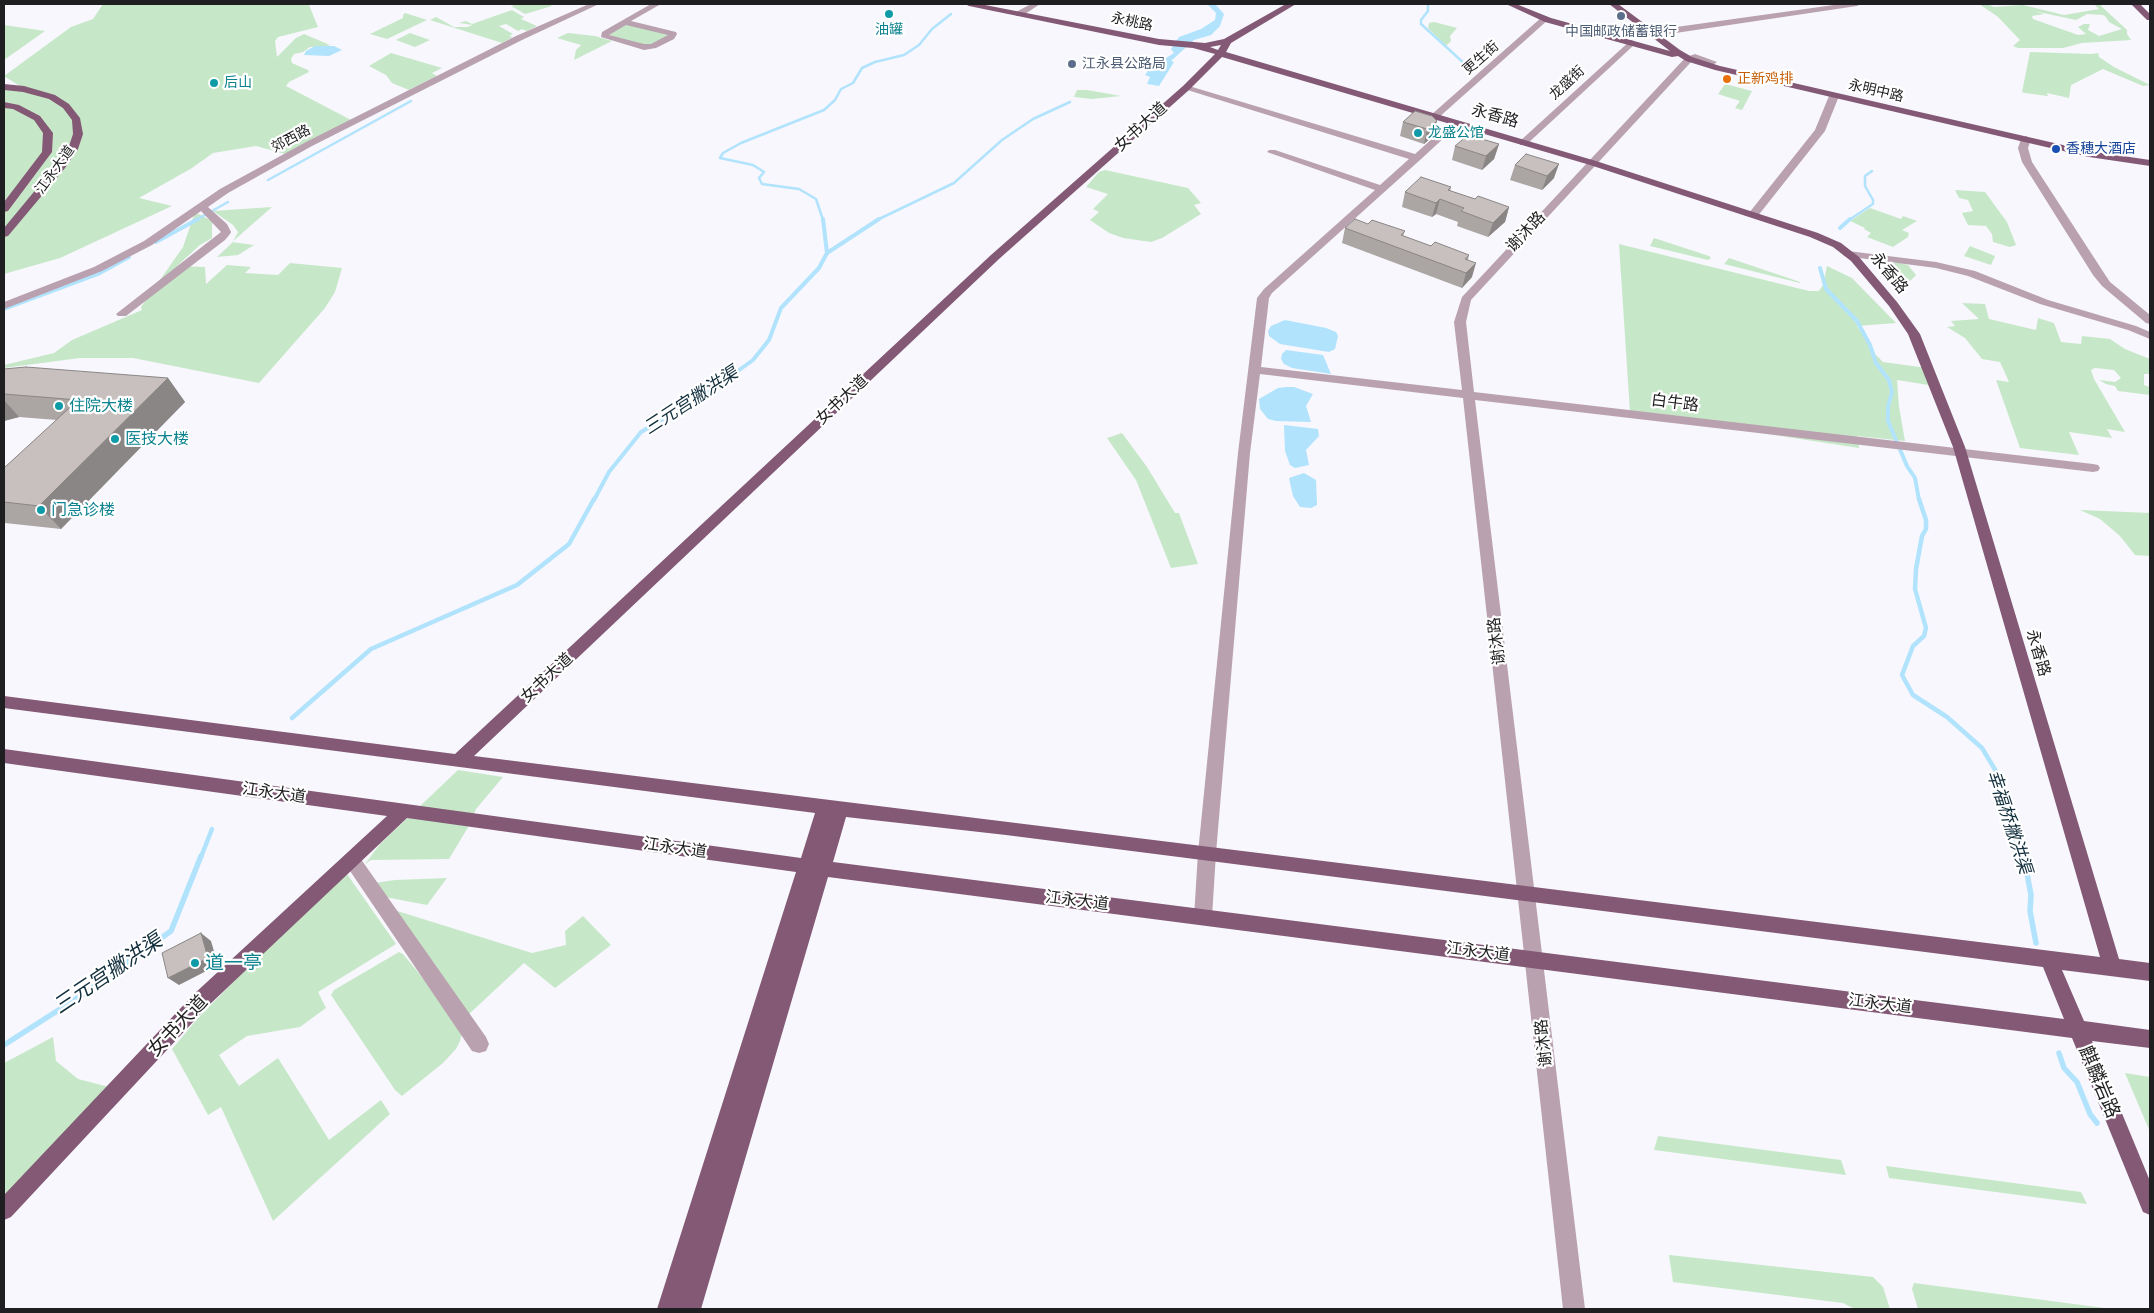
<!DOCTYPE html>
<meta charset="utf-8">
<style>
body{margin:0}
#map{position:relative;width:2154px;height:1313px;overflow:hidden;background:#f7f7fd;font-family:Cabin,sans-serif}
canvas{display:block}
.frame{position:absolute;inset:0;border:5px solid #1f1f21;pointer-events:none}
</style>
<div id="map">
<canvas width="2154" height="1313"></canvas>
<div class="frame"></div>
</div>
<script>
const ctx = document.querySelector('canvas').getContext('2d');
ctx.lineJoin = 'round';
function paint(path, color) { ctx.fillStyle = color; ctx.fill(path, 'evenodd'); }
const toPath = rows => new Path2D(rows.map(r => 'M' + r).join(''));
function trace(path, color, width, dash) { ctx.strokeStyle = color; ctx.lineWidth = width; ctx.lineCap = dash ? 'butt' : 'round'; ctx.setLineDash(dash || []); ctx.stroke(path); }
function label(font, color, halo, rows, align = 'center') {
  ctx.font = font + ' Cabin,"Noto Sans SC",sans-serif'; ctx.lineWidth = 4.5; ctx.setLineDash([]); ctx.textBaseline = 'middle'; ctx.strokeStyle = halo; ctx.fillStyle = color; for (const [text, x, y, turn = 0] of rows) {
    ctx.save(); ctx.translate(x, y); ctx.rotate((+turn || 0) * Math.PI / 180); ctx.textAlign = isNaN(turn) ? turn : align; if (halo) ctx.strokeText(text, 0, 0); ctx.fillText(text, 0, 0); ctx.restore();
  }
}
const green = toPath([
 [103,4,311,4,309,5,318,27,278,37,275,41,277,57,296,38,304,34,330,45,324,47,310,47,303,52,294,54,291,59,292,63,308,70,309,72,289,82,286,86,355,122,289,155,256,146,213,153,192,168,139,198,172,206,60,258,4,274,4,87,23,88,4,76,71,27,93,19],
 [518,4,548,4,552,6,525,14,511,6],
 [1979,4,1987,4,1994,7,2023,5,2064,15,2099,9,2094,4,2099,4,2127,30,2127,34,2131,40,2082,43,2063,48,2018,48,2013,46,2020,40,1998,17],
 [2034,11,2076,20,2087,14,2103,15,2106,17,2109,22,2122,29,2099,36,2088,30,2090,24,2084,24,2078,27,2086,34,2078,35,2033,19,2032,16,2044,14],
 [512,10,524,17,521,19,537,26,527,31,522,29,518,31,506,24,499,26,513,34,509,36,513,37,502,43,430,20,436,17,454,27,467,27,473,25,459,23,466,21,472,24],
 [405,13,427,20,387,39,370,34,403,18,403,15],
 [624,22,673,34,647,47,605,34],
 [1434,22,1457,28,1450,36,1451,41,1446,46,1428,28,1429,23],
 [4,25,45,31,4,60],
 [410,33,430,40,415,47,396,40],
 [568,33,595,36,612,41,574,60,576,50,581,45,557,38],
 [2030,52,2091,54,2098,53,2099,57,2114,67,2150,85,2143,86,2103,69,2071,85,2069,98,2047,93,2048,96,2025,93,2022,92],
 [391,53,442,68,432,73,437,76,409,90,392,83,386,75,369,66],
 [1725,84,1752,91,1742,110,1735,108,1740,101,1718,94],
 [1077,90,1087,90,1121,96,1092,99,1074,97],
 [1105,170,1188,188,1201,203,1194,205,1201,214,1162,238,1151,242,1123,238,1109,233,1090,220,1099,212,1093,209,1108,194,1086,187,1099,172],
 [1955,190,1985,192,2007,222,2016,245,2010,247,1993,242,1992,234,1986,226,1968,225,1962,213,1973,211,1968,200,1959,198],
 [272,207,232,242,254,245,238,255,217,257,232,243,238,232,233,225,213,211],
 [1870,208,1901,219,1903,216,1917,221,1902,230,1909,233,1908,237,1893,247,1867,237,1871,233,1864,229,1865,228,1850,221],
 [195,212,212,221,212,238,200,245,177,266,205,267,206,284,227,265,251,267,245,273,278,275,290,263,342,268,335,292,325,308,259,383,133,358,80,358,4,368,4,365,54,353,72,340,142,310,141,307,183,247],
 [1654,238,1709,256,1711,258,1708,260,1650,246],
 [1619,244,1809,291,1819,291,1823,285,1827,266,1852,278,1896,323,1857,326,1875,354,1883,362,1927,368,1935,386,1897,380,1899,407,1905,441,1857,436,1859,448,1630,413],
 [1970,246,1995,256,1991,265,1964,256],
 [1729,258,1800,282,1800,283,1724,264],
 [1897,262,1908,265,1916,275,1910,281,1902,279,1888,271,1889,265],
 [1962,303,1985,304,1989,319,2036,330,2038,318,2054,323,2061,342,2081,344,2082,336,2110,339,2125,349,2150,359,2150,374,2144,374,2144,385,2150,387,2150,395,2118,391,2115,386,2106,384,2099,380,2115,382,2121,378,2114,370,2095,368,2091,370,2094,379,2125,432,2107,429,2112,438,2069,432,2079,455,2020,448,1996,380,2009,382,2000,362,1982,359,1965,338,1947,327,1955,326,1951,321,1979,319],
 [1122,433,1147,467,1175,513,1179,513,1198,564,1171,568,1136,480,1107,438],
 [2080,510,2150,513,2150,556,2135,555,2120,536,2100,519],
 [458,770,503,777,476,809,470,824,449,859,371,860,365,864,380,844],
 [347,874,396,944,318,992,326,1008,300,1027,247,1036,219,1055,239,1086,278,1058,329,1140,381,1100,390,1114,273,1221,221,1107,208,1115,172,1049,198,1018,249,966],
 [447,878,427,905,385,897,375,883,395,880],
 [394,910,532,953,566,945,565,931,583,916,611,945,555,988,524,963,469,1014],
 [399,952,403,954,463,1027,460,1041,456,1049,443,1063,402,1096,395,1090,331,995,334,990],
 [53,1037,56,1061,78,1079,117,1089,4,1210,4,1063],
 [2125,1073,2150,1077,2150,1132],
 [1658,1136,1841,1160,1846,1175,1654,1150],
 [1886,1166,2081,1192,2087,1204,1889,1178],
 [1669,1255,1873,1277,1883,1287,1890,1309,1855,1309,1843,1303,1673,1282],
 [1914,1283,2112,1309,1918,1309,1912,1289]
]);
const water = toPath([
 [1207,4,1215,4,1224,14,1220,26,1211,35,1194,40,1171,61,1174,62,1159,86,1147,84,1150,77,1145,75,1156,60,1163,60,1174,53,1171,49,1179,37,1201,29,1215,20,1216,13],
 [315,46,334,46,342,50,329,56,304,55,306,51],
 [1285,320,1326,328,1336,332,1338,336,1335,349,1329,352,1280,344,1269,336,1268,331,1271,326],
 [1286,350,1323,355,1331,374,1292,368,1284,364,1281,359,1282,354],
 [1286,387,1294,387,1313,394,1306,406,1311,422,1276,421,1268,419,1260,409,1259,399,1278,388],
 [1284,425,1318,429,1319,436,1306,450,1309,465,1295,468,1290,465,1285,451],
 [1304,473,1316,480,1317,505,1311,508,1300,507,1293,496,1289,478]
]);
const streamFar3 = toPath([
 [1428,4,1428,11,1421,20,1421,24,1466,65],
 [268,180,411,101],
 [196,220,228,202],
 [823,220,816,199,799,189,762,184,759,178,764,172,753,165,720,158,723,153,741,143,824,110,835,100,841,89,853,83,862,68,875,62,904,55,919,45,932,29,951,14],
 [877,220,954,183,1002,140,1033,119,1070,102],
 [1849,220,1873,204,1873,200,1865,186,1865,176,1872,171]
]);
const streamFar2 = toPath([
 [823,219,827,253],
 [1840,228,1850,219],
 [156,242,198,219],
 [1820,268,1826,289,1857,321,1870,345,1876,363,1889,380,1892,392,1888,407,1888,421,1907,466,1915,478,1919,500],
 [4,309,98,274,129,257],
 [594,500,609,472,641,432,710,391,753,360,769,340,781,308,819,268,827,253,879,219]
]);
const streamFar1 = toPath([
 [1919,499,1926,520,1926,529,1922,536,1916,569,1915,589,1926,628,1924,636,1913,646,1902,675,1913,695,1947,717,1982,748,1997,773,2002,789,2003,810,2014,845,2021,857],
 [292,718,371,649,517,585,569,544,594,499],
 [201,857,212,829]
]);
const stream = toPath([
 [2021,856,2025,863,2031,895,2030,911,2036,943],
 [4,1045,82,995,171,931,201,856],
 [2059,1053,2064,1068,2077,1082,2090,1114,2097,1123]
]);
const minor = toPath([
 [589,4,599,4,522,40,312,146,228,193,208,207,227,224,231,232,230,234,225,240,126,316,118,316,116,314,221,232,201,211,152,245,102,271,4,309,4,302,94,267,144,241,220,189,306,142,516,36,589,4],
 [651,4,661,4,631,21,676,32,677,34,674,39,656,48,644,50,601,37,602,32,651,4],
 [626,25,668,35,651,44,644,44,609,35,626,25],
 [1031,4,1040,4,1022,16,1016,16,1016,12,1031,4],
 [1841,4,1861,4,1857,6,1662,35,1658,32,1662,29,1841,4],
 [1542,17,1549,19,1437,119,1431,119,1431,115,1542,17],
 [1631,40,1634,41,1634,45,1526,145,1520,145,1520,141,1631,40],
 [1695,54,1717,62,1713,65,1695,60,1692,61,1471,300,1466,322,1474,392,2093,464,2098,465,2100,468,2098,471,2093,472,1475,400,1585,1309,1563,1309,1463,398,1260,374,1250,453,1216,853,1212,917,1209,923,1203,925,1197,923,1194,917,1198,853,1238,453,1257,298,1264,289,1375,190,1267,152,1269,150,1275,150,1380,185,1409,159,1181,88,1186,85,1189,86,1415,154,1452,121,1458,121,1458,125,1420,160,1272,293,1269,298,1261,367,1462,390,1454,322,1462,297,1686,57,1695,54],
 [1834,93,1839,96,1825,131,1757,217,1749,217,1748,215,1749,213,1815,130,1829,96,1834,93],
 [2026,136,2031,139,2028,148,2032,162,2104,273,2110,282,2150,315,2150,324,2146,323,2102,286,2093,275,2022,162,2018,148,2021,139,2026,136],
 [1848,251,1936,262,1975,271,2048,300,2136,326,2150,332,2150,339,2128,330,2040,304,1968,276,1936,268,1844,256,1843,254,1848,251],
 [352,852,358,855,486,1037,489,1044,486,1051,479,1053,472,1051,346,865,343,860,346,855,352,852]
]);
const major = toPath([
 [965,4,980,4,1159,39,1205,43,1224,39,1286,4,1296,4,1231,43,1226,52,1596,161,1818,233,1841,243,1859,257,1897,302,1920,334,1965,447,2119,959,2150,963,2150,981,2062,970,2084,1021,2150,1030,2150,1048,2092,1041,2150,1181,2150,1215,2143,1212,2072,1038,828,877,701,1309,679,1309,710,1208,679,1309,657,1309,796,872,407,818,208,1006,11,1217,4,1220,4,1195,194,994,387,816,4,763,4,749,801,858,815,813,4,708,4,696,455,754,991,255,1183,86,1215,54,1193,48,1159,45,969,6,965,4],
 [1221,45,1218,50,1210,47,1221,45],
 [1222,57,1590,165,1810,237,1833,247,1851,261,1889,306,1908,334,1953,447,2100,957,474,756,999,259,1189,90,1222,57],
 [846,817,1006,835,2043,967,2064,1019,833,862,846,817],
 [1506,4,1516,4,1551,18,1670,51,1609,4,1618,4,1680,50,1692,57,1720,66,2089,151,2150,160,2150,166,2089,157,1715,70,1686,61,1678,56,1672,57,1545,22,1506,4],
 [2131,4,2140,4,2150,14,2150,20,2147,20,2131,4],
 [4,84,24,86,55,95,69,104,80,118,83,134,78,149,65,168,8,236,4,237,4,228,57,164,68,149,73,134,72,120,63,108,49,99,23,92,4,90,4,84],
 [4,102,19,105,40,116,53,133,52,152,8,211,4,212,4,202,42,152,43,133,34,120,13,109,4,108,4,102]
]);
const wall = toPath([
 [1415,111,1434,135,1424,144,1400,136,1403,122],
 [1499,144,1494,159,1482,170,1452,160,1455,146],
 [1515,165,1554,178,1542,190,1510,180],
 [1451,187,1450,191,1475,199,1509,207,1505,222,1488,237,1457,226,1458,222,1436,214,1432,217,1402,207,1405,192],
 [1345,228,1405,231,1403,236,1431,246,1469,255,1468,260,1472,277,1462,288,1342,243],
 [4,369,168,378,185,402,61,529,5,523,4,524,4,468,57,420,19,417,4,421]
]);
const shadedWall = toPath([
 [1437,121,1434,135,1424,144,1427,129],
 [1499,144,1494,159,1482,170,1486,156],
 [1559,164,1554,178,1542,190,1547,176],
 [1440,199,1436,214,1432,217,1436,203],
 [1509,207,1505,222,1488,237,1493,223],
 [1476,263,1472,277,1462,288,1466,273],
 [168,378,185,402,61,529,39,506],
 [4,400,19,417,4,421],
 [201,933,211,941,218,965,179,985,168,978]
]);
const building = toPath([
 [1415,111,1432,116,1437,121,1427,129,1403,122,1415,111],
 [1468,135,1499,144,1486,156,1455,146,1468,135],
 [1526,154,1559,164,1547,176,1515,165,1526,154],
 [1421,177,1451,187,1448,190,1475,199,1478,196,1509,207,1493,223,1461,211,1464,208,1440,199,1436,203,1405,192,1421,177],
 [1355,219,1368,224,1372,220,1405,231,1401,235,1431,246,1435,242,1469,255,1465,259,1476,263,1466,273,1345,228,1355,219],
 [26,367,168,378,39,506,4,502,4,468,78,400,4,394,4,369,26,367],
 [201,933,208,958,168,978,162,953,201,933]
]);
const markers = [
 [889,14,5,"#0f9aa8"],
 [1621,16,5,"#5c6f8a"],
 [1072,64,5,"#5c6f8a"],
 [1727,79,5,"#e8710a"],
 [214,83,5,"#0f9aa8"],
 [1418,133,5,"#0f9aa8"],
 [2056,149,5,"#1a4fb4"],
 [59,406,5,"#0f9aa8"],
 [115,439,5,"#0f9aa8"],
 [41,510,5,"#0f9aa8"],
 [195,963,5,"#0f9aa8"]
];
const farStreetnames = [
 ["永桃路",1132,22,12],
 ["更生街",1481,58,-41],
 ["龙盛街",1567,83,-43],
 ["永明中路",1876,91,13],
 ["郊西路",291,139,-28],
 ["江永大道",55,170,-54]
];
const farCulturenames = [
 ["油罐",889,30,"center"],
 ["后山",224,83],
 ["龙盛公馆",1428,133]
];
const farServicenames = [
 ["中国邮政储蓄银行",1621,32],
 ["江永县公路局",1082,64,"left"]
];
const farFoodnames = [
 ["正新鸡排",1737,79]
];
const farTransitnames = [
 ["香穗大酒店",2066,149]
];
const streetNames = [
 ["永香路",1495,116,16],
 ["女书大道",1141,127,-42],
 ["谢沐路",1526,232,-47],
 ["永香路",1889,273,50],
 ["女书大道",842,400,-43],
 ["白牛路",1675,403,7],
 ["谢沐路",1497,641,-97],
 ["永香路",2038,653,74],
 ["女书大道",547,678,-43],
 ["江永大道",274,793,8],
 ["江永大道",675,848,8],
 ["江永大道",1077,901,7],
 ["江永大道",1478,952,7],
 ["江永大道",1880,1004,7],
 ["谢沐路",1544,1043,-96]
];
const cultureNames = [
 ["住院大楼",69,406],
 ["医技大楼",125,439],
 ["门急诊楼",51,510]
];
const waterNames = [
 ["三元宫撇洪渠",691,401,-33],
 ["幸福桥撇洪渠",2009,822,72]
];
const nearCulturenames = [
 ["道一亭",205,963]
];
const nearStreetnames = [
 ["女书大道",178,1026,-46],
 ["麒麟岩路",2099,1082,67]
];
const nearWaternames = [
 ["三元宫撇洪渠",108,974,-34]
];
paint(green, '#c7e8c8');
paint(water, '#b1e3fd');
trace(streamFar3, '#b1e3fd', 2.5);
trace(streamFar2, '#b1e3fd', 4);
trace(streamFar1, '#b1e3fd', 4.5);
trace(stream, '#b1e3fd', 5.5);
paint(minor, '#baa1b0');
paint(major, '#835975');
paint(wall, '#aba5a4');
paint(shadedWall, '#8b8686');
paint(building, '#c7c0bf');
trace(building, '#8b8686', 1);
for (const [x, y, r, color] of markers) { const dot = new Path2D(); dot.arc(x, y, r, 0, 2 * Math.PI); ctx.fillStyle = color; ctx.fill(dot); trace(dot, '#fff', 2); }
label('14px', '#1f1f21', '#fff', farStreetnames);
label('14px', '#0d838f', '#fff', farCulturenames, 'left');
label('14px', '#4e5e75', '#fff', farServicenames);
label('14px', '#c56008', '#fff', farFoodnames, 'left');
label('14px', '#164399', '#fff', farTransitnames, 'left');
label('16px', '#1f1f21', '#fff', streetNames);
label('16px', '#0d838f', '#fff', cultureNames, 'left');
label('italic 18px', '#122f3d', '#fff', waterNames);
label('19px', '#0d838f', '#fff', nearCulturenames, 'left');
label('19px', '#1f1f21', '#fff', nearStreetnames);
label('italic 21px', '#122f3d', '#fff', nearWaternames);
</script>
